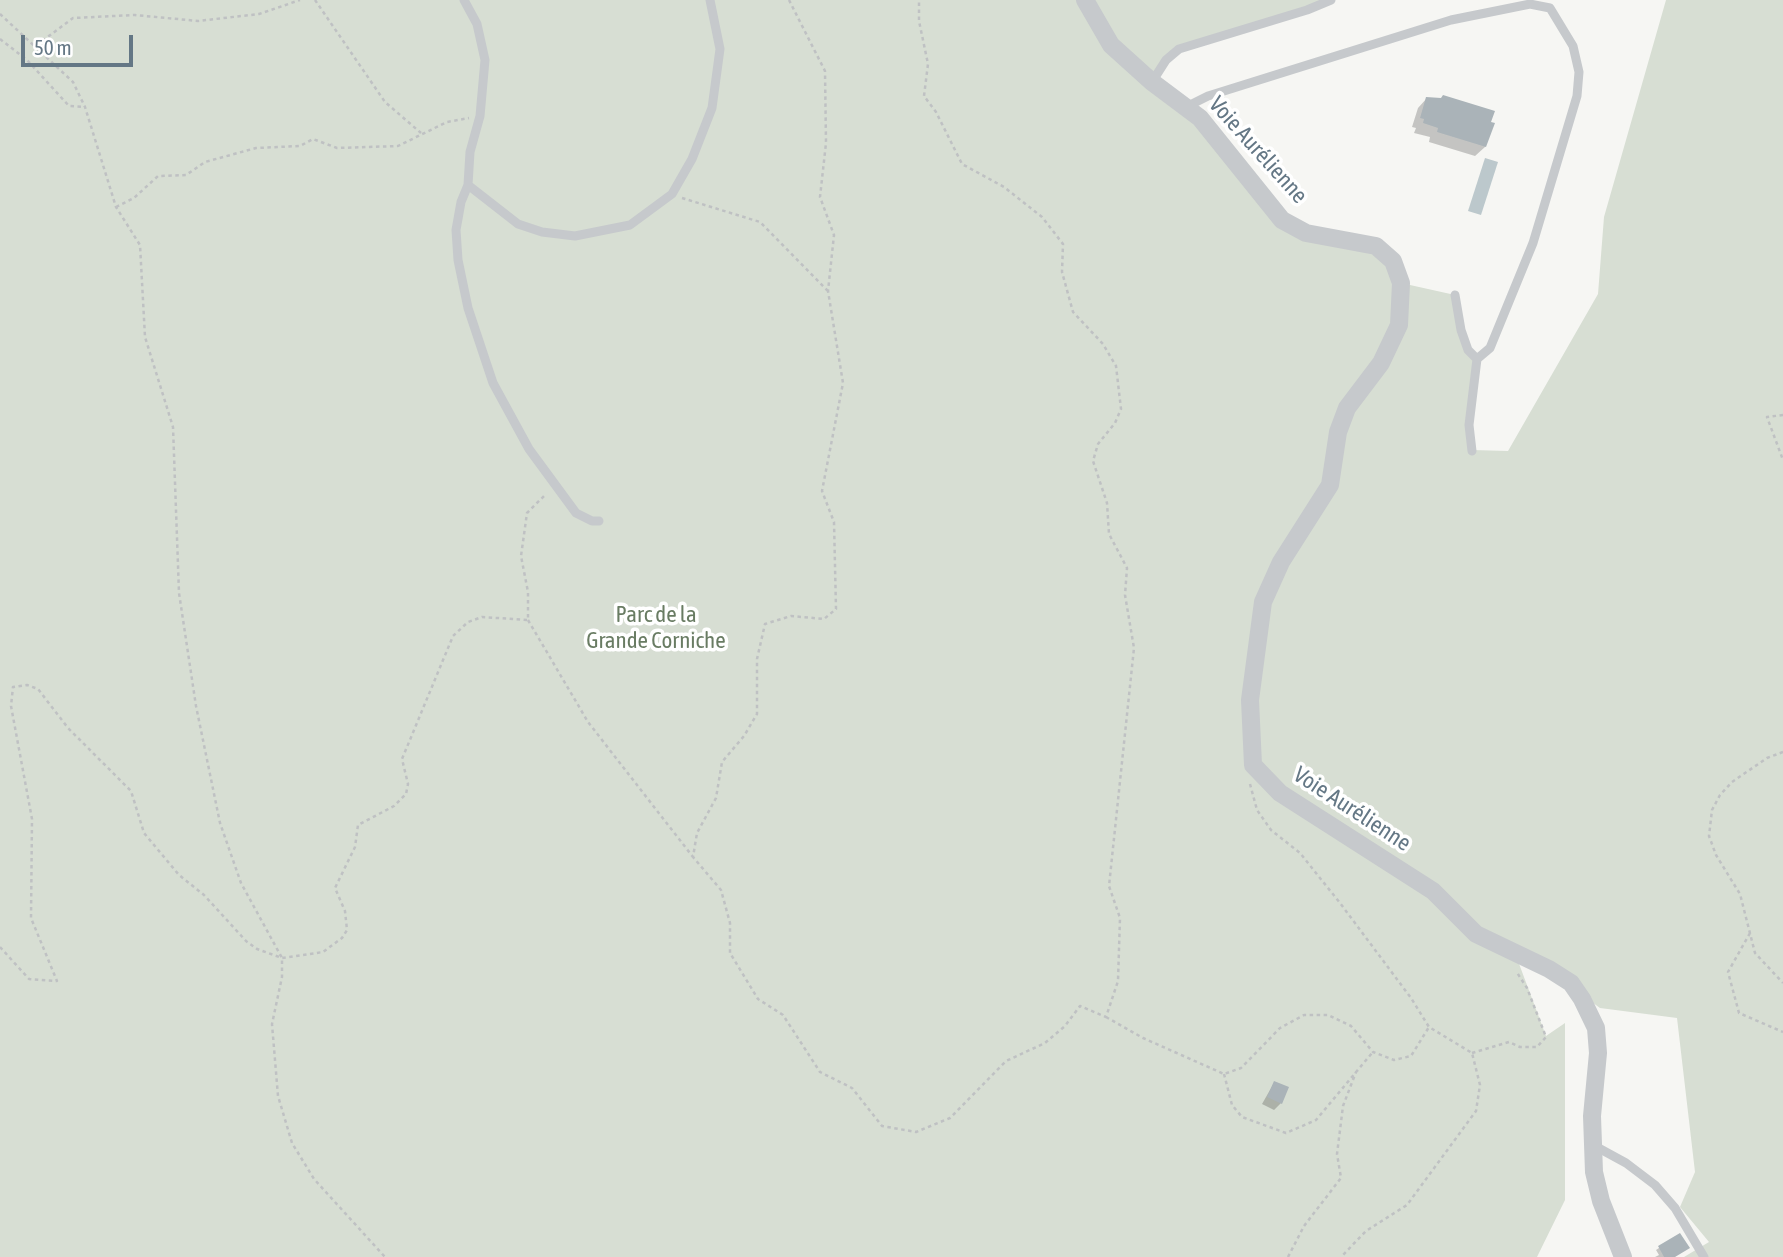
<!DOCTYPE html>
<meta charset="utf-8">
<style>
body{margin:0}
#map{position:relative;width:1783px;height:1257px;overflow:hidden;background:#f6f6f3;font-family:"Asap Condensed",sans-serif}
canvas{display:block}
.scale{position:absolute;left:21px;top:35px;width:112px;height:32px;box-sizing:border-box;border:4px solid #647785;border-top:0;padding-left:9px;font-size:21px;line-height:24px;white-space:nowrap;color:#647785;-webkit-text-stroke:5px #fff;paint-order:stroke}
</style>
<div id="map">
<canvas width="1783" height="1257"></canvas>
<div class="scale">50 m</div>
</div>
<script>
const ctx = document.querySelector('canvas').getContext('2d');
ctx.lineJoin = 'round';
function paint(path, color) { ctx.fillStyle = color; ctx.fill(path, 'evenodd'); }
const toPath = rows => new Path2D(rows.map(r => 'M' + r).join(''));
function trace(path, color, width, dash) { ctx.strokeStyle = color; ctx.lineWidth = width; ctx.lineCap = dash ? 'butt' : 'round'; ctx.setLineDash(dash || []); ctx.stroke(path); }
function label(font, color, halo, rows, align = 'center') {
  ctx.font = font + ' "Asap Condensed",sans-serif'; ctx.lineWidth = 7; ctx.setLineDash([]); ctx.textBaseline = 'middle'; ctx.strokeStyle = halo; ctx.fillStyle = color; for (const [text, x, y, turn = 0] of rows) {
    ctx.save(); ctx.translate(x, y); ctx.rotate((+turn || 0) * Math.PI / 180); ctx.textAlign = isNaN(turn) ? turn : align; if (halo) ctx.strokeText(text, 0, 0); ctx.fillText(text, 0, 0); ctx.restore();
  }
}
const green = toPath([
 [0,0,1331,0,1179,49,1157,74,1282,220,1376,246,1401,283,1455,295,1461,330,1477,359,1470,399,1472,450,1508,451,1598,294,1604,217,1666,0,1783,0,1783,1257,1684,1257,1709,1242,1680,1207,1695,1172,1677,1018,1600,1008,1551,972,1515,953,1546,1036,1565,1023,1565,1200,1537,1257,0,1257]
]);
const water = toPath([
 [1485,158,1498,162,1481,215,1468,211]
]);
const shadow = toPath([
 [1427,98,1489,123,1485,147,1475,156,1429,142,1430,137,1414,133,1416,128,1412,127,1418,108],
 [1274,1083,1281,1103,1274,1110,1262,1104],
 [1680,1235,1674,1257,1655,1257,1659,1255,1656,1250,1659,1248]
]);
const building = toPath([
 [1443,95,1495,111,1491,122,1495,123,1486,147,1437,132,1438,128,1423,123,1424,119,1420,118,1426,97,1441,98],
 [1274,1081,1289,1087,1282,1104,1267,1097],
 [1680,1233,1690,1248,1675,1257,1664,1257,1658,1246]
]);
const path = toPath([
 [315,0,385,102,421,133],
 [789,0,825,71,826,143,820,197,834,235,828,291,843,383,822,491,834,522,836,609,824,619,791,616,765,624,757,659,757,714,744,736,722,762,716,798,697,833,693,857,721,890,730,923,730,953,758,999,783,1015,820,1072,852,1088,882,1126,916,1132,950,1118,1006,1061,1045,1043,1065,1026,1080,1006,1106,1017,1118,981,1120,918,1109,886,1134,648,1125,595,1127,568,1109,534,1107,503,1093,461,1098,444,1115,423,1121,409,1116,366,1103,344,1073,312,1062,272,1063,244,1042,217,1004,187,962,164,936,112,924,96,928,64,919,21,919,0],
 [0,14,73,82,85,107,116,207,140,245,145,337,173,427,179,593,196,706,220,823,241,883,282,958,282,977,272,1024,278,1096,292,1143,314,1179,385,1257],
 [0,39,27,60,69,106,84,107],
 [37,45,73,18,135,15,198,21,259,14,300,0],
 [682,198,760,222,828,291],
 [116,207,134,198,158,176,186,175,205,162,256,148,300,146,313,139,337,148,398,146,447,122,469,118],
 [1783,415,1767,417,1783,460],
 [528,620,588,722,693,857],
 [1783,752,1767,758,1732,782,1720,795,1712,810,1709,836,1716,855,1740,894,1755,953,1783,983],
 [1250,784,1257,810,1271,830,1300,853,1340,903,1411,998,1429,1027,1472,1053,1480,1085,1476,1111,1407,1205,1366,1231,1341,1257],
 [1750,933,1728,972,1739,1013,1783,1032],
 [0,947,29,979,57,981,31,918,32,819,11,706,13,687,27,685,38,689,68,728,131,791,144,833,179,875,204,895,246,941,257,949,282,958,323,952,342,938,347,930,345,911,335,888,355,847,358,825,394,806,406,794,408,784,402,759,453,636,468,622,482,617,528,620,528,592,521,556,527,513,546,494],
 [1106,1017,1143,1038,1224,1074,1241,1068,1280,1028,1304,1015,1328,1015,1351,1026,1373,1052,1394,1060,1411,1056,1429,1027],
 [1472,1053,1509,1042,1520,1047,1537,1047,1546,1037,1527,988,1516,971],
 [1224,1074,1232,1105,1242,1117,1286,1133,1316,1120,1372,1053],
 [1288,1257,1304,1226,1341,1178,1337,1154,1343,1106,1356,1072]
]);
const service = toPath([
 [464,0,477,24,485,60,480,116,470,152,468,185,461,202,456,230,458,260,468,308,493,383,529,449,576,513,592,521,599,521],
 [1152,82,1166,60,1179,49,1307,10,1331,0],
 [1186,107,1208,96,1451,20,1530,4,1550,8,1573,46,1579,72,1577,96,1533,243,1490,348,1477,359,1468,350,1461,330,1455,295],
 [468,185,518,224,542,232,575,236,630,225,672,194,692,159,712,108,720,49,710,0],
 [1472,451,1469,425,1477,359],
 [1593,1145,1626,1163,1655,1185,1675,1208,1704,1257]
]);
const minor = toPath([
 [1085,0,1111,45,1152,82,1200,118,1282,220,1306,233,1376,246,1393,261,1401,283,1399,325,1381,363,1347,408,1338,432,1330,485,1281,562,1263,602,1250,700,1253,765,1280,793,1433,891,1476,934,1549,969,1571,983,1582,999,1596,1028,1598,1053,1592,1116,1594,1172,1601,1201,1623,1257]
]);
const streetNames = [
 ["Voie Aurélienne",1258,150,48],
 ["Voie Aurélienne",1352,809,33]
];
const parkNames = [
 ["Parc de la",656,615],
 ["Grande Corniche",656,641]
];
paint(green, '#d7ded3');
paint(water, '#bcc8cc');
paint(shadow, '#0003');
paint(building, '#aab3b8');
trace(path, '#bfc1c3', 2.5, [3.5, 3.5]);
trace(service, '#c6c9cc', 9);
trace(minor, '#c6c9cc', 18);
label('23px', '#647785', '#fff', streetNames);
label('23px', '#697c63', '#fff', parkNames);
</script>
